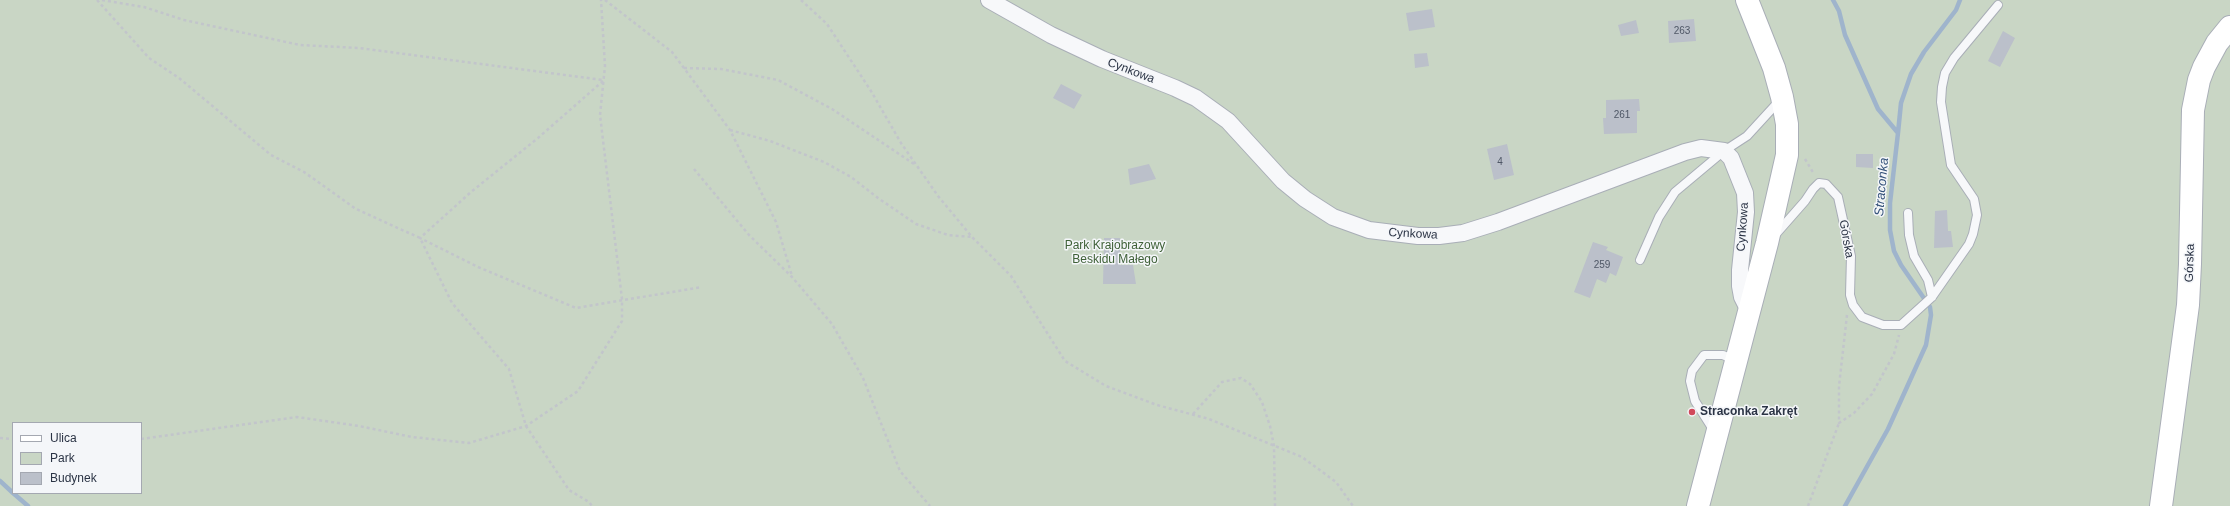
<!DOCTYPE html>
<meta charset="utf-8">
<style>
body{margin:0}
#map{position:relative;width:2230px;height:506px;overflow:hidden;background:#e4e7ec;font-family:Helvetica,sans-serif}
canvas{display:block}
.legend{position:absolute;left:12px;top:422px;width:130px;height:72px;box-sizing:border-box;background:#f4f6f9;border:1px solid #a4a8b1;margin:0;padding:5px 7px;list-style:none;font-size:12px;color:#2b3445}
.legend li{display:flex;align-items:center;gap:8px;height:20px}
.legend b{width:20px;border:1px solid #a4a8b1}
</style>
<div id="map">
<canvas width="2230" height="506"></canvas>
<ul class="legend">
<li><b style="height:5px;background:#fff"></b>Ulica</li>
<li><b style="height:11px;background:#c9d6c5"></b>Park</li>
<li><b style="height:11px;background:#bbc0ca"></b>Budynek</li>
</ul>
</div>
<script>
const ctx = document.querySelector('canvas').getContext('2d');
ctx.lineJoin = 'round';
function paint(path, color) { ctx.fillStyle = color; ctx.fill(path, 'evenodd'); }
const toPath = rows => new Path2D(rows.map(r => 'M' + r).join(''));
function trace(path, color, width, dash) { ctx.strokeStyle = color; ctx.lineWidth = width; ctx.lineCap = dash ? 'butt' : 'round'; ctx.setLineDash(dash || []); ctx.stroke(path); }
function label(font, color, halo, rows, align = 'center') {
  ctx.font = font + ' Helvetica,sans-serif'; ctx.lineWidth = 3; ctx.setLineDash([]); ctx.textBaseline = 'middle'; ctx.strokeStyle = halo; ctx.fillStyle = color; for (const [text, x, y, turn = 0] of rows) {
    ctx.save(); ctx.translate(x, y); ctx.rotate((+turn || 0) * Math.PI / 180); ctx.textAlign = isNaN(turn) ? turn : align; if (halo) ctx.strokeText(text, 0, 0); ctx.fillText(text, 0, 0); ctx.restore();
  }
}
const green = toPath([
 [0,0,2230,0,2230,506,0,506],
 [13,423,141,423,141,493,13,493]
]);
const stream = toPath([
 [1833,0,1839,11,1845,35,1878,109,1898,133,1890,203,1890,230,1894,251,1901,265,1930,307,1931,315,1926,345,1888,429,1845,506],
 [1898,133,1901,103,1911,74,1924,52,1956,10,1960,0],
 [0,481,13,493],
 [13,493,28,506]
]);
const building = toPath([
 [1432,9,1435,27,1409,31,1406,13],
 [1694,19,1696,41,1669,43,1668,21],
 [1636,20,1639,33,1621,36,1618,25],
 [2003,31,2015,38,2000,67,1988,61],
 [1427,53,1429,66,1415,68,1414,54],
 [1061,84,1082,95,1074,109,1053,98],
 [1639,99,1640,111,1637,111,1637,133,1604,134,1603,118,1606,118,1606,100],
 [1507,144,1514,175,1494,180,1487,149],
 [1856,154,1873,154,1873,168,1856,167],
 [1149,164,1156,179,1130,185,1128,169],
 [1947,210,1948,231,1951,231,1953,247,1934,248,1935,211],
 [1104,238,1120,238,1120,265,1133,265,1136,284,1103,284],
 [1593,242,1608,247,1606,250,1623,257,1616,276,1610,273,1606,283,1597,279,1590,298,1574,292]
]);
const path = toPath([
 [97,0,149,58,179,78,271,155,304,172,356,209,420,238,452,303,509,369,526,426,569,490,589,502,592,506],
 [102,0,144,7,184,20,300,45,359,48,603,80],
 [605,0,672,52,730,130,776,222,792,276],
 [801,0,827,24,871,91,901,143,938,196,972,237,1011,276,1065,361,1106,386,1157,405,1209,419,1302,457,1336,482,1353,506],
 [684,68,721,69,778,80,832,109,914,164],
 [603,81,538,138,471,192,420,238,478,267,576,308,702,287],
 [730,130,770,141,824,162,851,177,878,198,916,224,948,235,972,237],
 [1805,159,1814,174],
 [694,169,749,235,792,277,832,324,863,378,900,471,930,506],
 [1847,315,1839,386,1839,423,1854,413,1872,394,1894,354,1899,335],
 [1193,414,1222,382,1241,378,1250,384,1262,402,1270,426,1274,446,1275,506],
 [0,438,13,439],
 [141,439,297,417,359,426,412,437,469,443,526,426,578,391,622,321,622,299,600,115,605,66,601,0],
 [1808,506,1839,423]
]);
const lane = toPath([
 [1908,213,1909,235,1914,256,1928,280,1932,297],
 [1776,234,1805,201,1813,189,1819,183,1826,184,1838,197,1851,256,1850,295,1853,305,1862,317,1883,325,1901,325,1932,297,1969,244,1973,234,1977,215,1974,199,1951,165,1941,102,1942,87,1945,73,1954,58,1998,5],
 [1640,260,1659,217,1675,192,1724,151,1747,136,1780,100],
 [1714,431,1695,401,1690,381,1692,371,1704,355,1723,355,1736,361]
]);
const street = toPath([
 [989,0,1051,35,1102,59,1175,88,1196,98,1228,121,1283,181,1305,199,1333,217,1369,230,1418,236,1439,236,1463,233,1498,222,1685,152,1701,148,1724,151,1731,158,1745,193,1746,212,1740,270,1740,286,1742,297,1749,311]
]);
const secondary = toPath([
 [1698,506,1767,243,1787,155,1787,124,1782,97,1774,68,1747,0],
 [2161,506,2188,305,2190,264,2193,110,2199,80,2204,67,2217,43,2230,27]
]);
const markers = [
 [1692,412,4,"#d1495b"]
];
const numberNames = [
 ["263",1682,31],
 ["261",1622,115],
 ["4",1500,162],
 ["259",1602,265]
];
const streetNames = [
 ["Cynkowa",1131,71,21],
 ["Cynkowa",1743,227,-86],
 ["Cynkowa",1413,234,3],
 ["Górska",1846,239,80],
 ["Górska",2190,263,-88]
];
const parkNames = [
 ["Park Krajobrazowy",1115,246],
 ["Beskidu Małego",1115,260]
];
const poiNames = [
 ["Straconka Zakręt",1700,412]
];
const waterNames = [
 ["Straconka",1882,187,-85]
];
paint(green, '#c9d6c5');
trace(stream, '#9fb4cc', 4.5);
paint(building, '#bbc0ca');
trace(lane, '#a9aeb7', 10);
trace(street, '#a9aeb7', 18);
trace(secondary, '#a9aeb7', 24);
trace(path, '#c2c5cb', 2.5, [3, 3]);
trace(lane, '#f7f8fa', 8);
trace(street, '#f7f8fa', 16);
trace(secondary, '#fff', 22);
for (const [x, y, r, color] of markers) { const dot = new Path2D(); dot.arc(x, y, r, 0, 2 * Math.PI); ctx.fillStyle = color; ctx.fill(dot); trace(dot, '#f4f6f9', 1.5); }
label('10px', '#4f5766', null, numberNames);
label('12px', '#2b3445', '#f4f6f9', streetNames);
label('12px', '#3f6138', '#f4f6f9', parkNames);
label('bold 12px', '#2b3445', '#f4f6f9', poiNames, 'left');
label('italic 13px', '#34527a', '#f4f6f9', waterNames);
</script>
